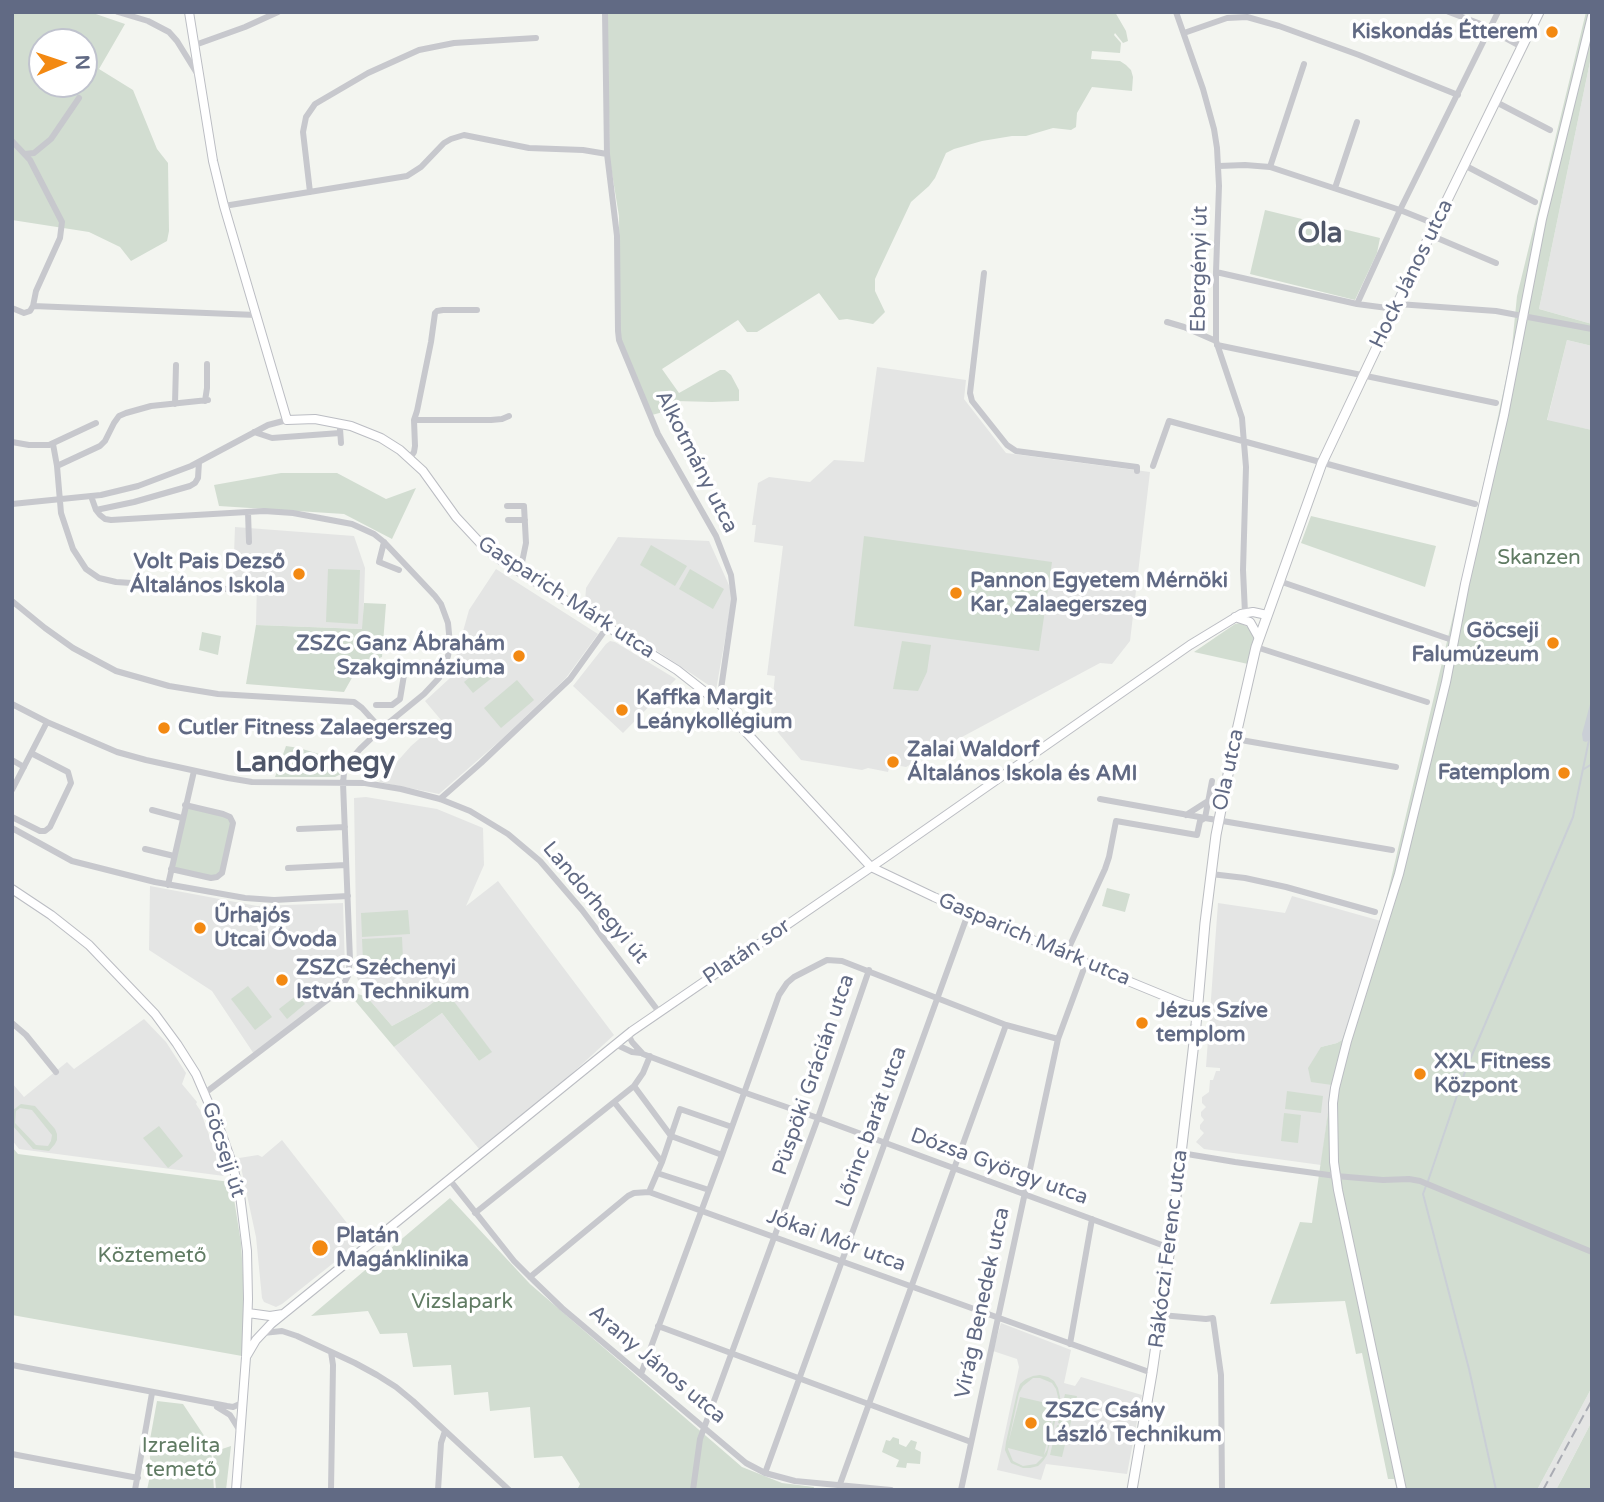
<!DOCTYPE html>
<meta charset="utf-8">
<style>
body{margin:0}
#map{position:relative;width:1604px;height:1502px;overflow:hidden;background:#f3f5f0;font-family:"Varela Round",sans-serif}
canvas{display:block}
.frame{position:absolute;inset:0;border:14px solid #616a84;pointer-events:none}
.north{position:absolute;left:28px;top:28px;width:70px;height:70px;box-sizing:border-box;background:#fff;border:2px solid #c0c3ce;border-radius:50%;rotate:88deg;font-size:19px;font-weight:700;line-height:28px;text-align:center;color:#616a84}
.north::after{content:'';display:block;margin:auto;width:24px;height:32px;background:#f38912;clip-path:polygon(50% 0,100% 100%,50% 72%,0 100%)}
</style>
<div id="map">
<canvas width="1604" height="1502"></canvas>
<div class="frame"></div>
<div class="north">N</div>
</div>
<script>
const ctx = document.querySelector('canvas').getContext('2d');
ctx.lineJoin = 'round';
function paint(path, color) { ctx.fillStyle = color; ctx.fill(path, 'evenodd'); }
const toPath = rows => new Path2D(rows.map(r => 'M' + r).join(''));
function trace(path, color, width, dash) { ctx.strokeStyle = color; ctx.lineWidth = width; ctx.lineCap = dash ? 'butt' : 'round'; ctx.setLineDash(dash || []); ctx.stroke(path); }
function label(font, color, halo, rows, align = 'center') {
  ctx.font = font + ' "Varela Round",sans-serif'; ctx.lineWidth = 7; ctx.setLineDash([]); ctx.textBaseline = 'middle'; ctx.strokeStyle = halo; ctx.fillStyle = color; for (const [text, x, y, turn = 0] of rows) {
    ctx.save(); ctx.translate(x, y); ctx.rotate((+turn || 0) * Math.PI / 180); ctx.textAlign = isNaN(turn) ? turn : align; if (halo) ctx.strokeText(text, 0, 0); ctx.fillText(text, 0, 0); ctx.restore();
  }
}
const built = toPath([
 [1592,52,1592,324,1539,309],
 [1567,340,1592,346,1592,430,1547,421],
 [877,367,966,380,964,399,1006,453,1150,472,1130,641,1112,664,1100,663,906,767,890,764,888,772,868,768,862,770,801,760,770,723,775,676,767,675,783,546,754,542,756,525,752,525,758,483,769,477,810,482,834,460,864,462],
 [235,527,354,536,365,568,363,629,256,625,257,581,233,580],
 [618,537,709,541,733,594,716,690,585,603,586,588],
 [496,569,598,634,566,678,502,739,439,794,379,782,411,746,441,720,425,701,450,678,469,610],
 [610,641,615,642,676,679,623,733,573,686,606,644],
 [366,797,437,809,483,828,484,865,466,906,498,881,614,1035,545,1098,480,1150,394,1047,442,1013,479,1061,491,1052,447,992,427,1007,392,1026,367,997,357,978,354,798],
 [150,886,257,906,343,903,345,969,333,993,254,1054,212,991,149,950],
 [1292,896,1381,921,1342,1040,1337,1043,1321,1047,1332,1085,1321,1165,1204,1149,1196,1142,1204,1133,1200,1129,1200,1125,1204,1120,1201,1116,1201,1112,1206,1107,1202,1103,1202,1097,1209,1092,1210,1080,1213,1080,1216,1071,1220,1071,1220,1068,1206,1067,1218,903,1285,913],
 [144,1019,166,1042,186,1073,182,1084,197,1102,196,1104,200,1110,224,1176,19,1149,12,1140,12,1083,24,1097,67,1062,74,1069],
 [282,1140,361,1241,282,1304,276,1307,264,1302,262,1298,256,1237,239,1158,258,1155,262,1157],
 [1001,1323,1071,1350,1064,1383,1075,1386,1081,1377,1142,1395,1127,1474,1046,1464,1041,1480,997,1470,1019,1367,1017,1359,993,1351],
 [1592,1387,1592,1421,1556,1490,1537,1490]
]);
const green = toPath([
 [12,12,90,12,125,24,99,69,133,90,157,149,168,163,169,231,167,241,131,261,120,247,89,232,12,220],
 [42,42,84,42,84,84,42,84],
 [607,12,1115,12,1126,31,1128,41,1123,43,1115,33,1114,35,1121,43,1120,53,1092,51,1091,59,1120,61,1126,65,1131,70,1133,77,1132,91,1092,87,1077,113,1076,127,1071,130,1053,128,1026,136,1012,136,982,141,954,149,946,153,935,178,929,186,911,202,879,270,875,279,875,291,885,312,873,324,847,319,839,320,819,293,757,332,747,332,738,320,662,369,679,393,720,370,725,370,731,375,739,390,739,401,712,402,676,401,663,412,652,415,620,336,619,216,610,161],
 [1586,12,1592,12,1592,52,1539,309,1592,324,1592,346,1567,340,1547,420,1592,430,1592,1387,1537,1490,1397,1490,1394,1479,1388,1479,1362,1353,1356,1354,1345,1301,1270,1304,1300,1222,1312,1223,1332,1085,1311,1082,1308,1068,1321,1047,1337,1043,1342,1040,1381,921,1475,523,1511,356,1517,296],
 [1265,210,1380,238,1377,253,1355,300,1250,274],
 [281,473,337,473,386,499,416,488,392,539,344,514,219,506,214,485],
 [1311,516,1436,546,1425,587,1301,543],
 [864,536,1052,562,1039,651,854,626],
 [651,545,687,566,675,586,640,565],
 [328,569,360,570,358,624,326,622],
 [690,569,724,589,713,609,679,589],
 [364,603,386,604,382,657,358,667,344,692,246,684,256,625,362,629],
 [1240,623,1250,628,1254,633,1254,641,1248,664,1194,652,1235,624],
 [202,632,221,636,218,655,199,650],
 [902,641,931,645,927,672,918,691,893,689],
 [484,666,493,677,473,693,464,682],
 [517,680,534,700,501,728,484,708],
 [286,746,299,748,336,759,343,767,341,774,335,777,275,777],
 [185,805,222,813,233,823,222,873,217,877,171,869],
 [1107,888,1130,894,1125,912,1102,906],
 [408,910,410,934,362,937,361,913],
 [402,937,403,959,363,961,362,939],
 [248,986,272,1017,255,1030,231,999],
 [346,990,367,997,392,1026,427,1007,447,992,492,1052,479,1061,442,1013,394,1047],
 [297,995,305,1004,287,1019,279,1009],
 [1287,1091,1323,1096,1321,1113,1285,1109],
 [21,1104,35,1106,55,1129,57,1134,57,1140,55,1144,49,1151,33,1149,13,1126,12,1111],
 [20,1108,32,1110,52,1135,51,1141,48,1146,36,1145,15,1123,16,1111],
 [1284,1113,1301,1115,1298,1143,1281,1141],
 [159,1126,183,1156,168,1168,143,1138],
 [12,1147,18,1154,230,1182,232,1186,241,1243,244,1291,245,1353,242,1356,12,1315],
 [450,1198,530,1284,742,1467,782,1483,814,1487,813,1490,577,1490,580,1484,562,1456,534,1458,530,1407,490,1411,488,1392,454,1395,451,1365,413,1367,407,1333,380,1334,368,1311,311,1316],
 [1040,1375,1048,1377,1054,1381,1058,1388,1060,1397,1059,1405,1047,1455,1043,1461,1038,1466,1030,1468,1023,1468,1011,1463,1008,1457,1005,1450,1006,1442,1017,1393,1020,1384,1026,1379,1033,1376],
 [1033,1378,1040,1378,1052,1383,1056,1389,1058,1397,1047,1450,1044,1455,1055,1405,1020,1397,1008,1444,1019,1393,1023,1386],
 [1008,1449,1008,1448,1043,1457,1036,1464,1023,1466,1013,1461],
 [1065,1394,1077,1396,1070,1426,1058,1423],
 [157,1401,183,1404,211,1446,214,1490,147,1490,151,1471,149,1445],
 [1592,1421,1592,1490,1556,1490,1565,1473],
 [1057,1425,1069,1428,1062,1457,1050,1455],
 [893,1437,899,1439,899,1444,906,1447,911,1440,917,1442,915,1449,921,1452,920,1464,907,1463,906,1468,896,1467,899,1460,882,1452,886,1440,890,1441],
 [231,1446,226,1490,216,1490,213,1452]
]);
const water = toPath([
 [1592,697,1592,736,1591,739,1586,742,1583,741,1582,734]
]);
const stream = toPath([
 [1591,341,1592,341],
 [1584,769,1592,764],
 [1428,1181,1466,1069,1573,817,1589,740],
 [1426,1186,1423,1194,1469,1369,1496,1490]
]);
const street = toPath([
 [118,12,148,21,169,32,177,41,198,75],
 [605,12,607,154,617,236,618,331,619,340,658,434,716,536,731,575,734,599,719,703],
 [1176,12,1203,89,1214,129,1217,148,1219,186,1216,272,1216,341,1242,418,1243,431,1246,467,1243,570,1245,613],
 [1449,12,1478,23,1522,47],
 [1184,33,1227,18,1247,17,1279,26,1359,55,1458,95],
 [195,45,245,27,278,12],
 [1496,102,1550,130],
 [12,141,30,160,62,222,60,238,36,291,33,306],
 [25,154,34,153,51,139,79,98],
 [1464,165,1535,202],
 [1219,166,1245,165,1270,167,1400,210,1435,224],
 [1270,167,1304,64],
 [1335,188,1357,122],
 [310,192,303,132,306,117,315,104,368,73,419,50,454,43,536,38],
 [224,206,407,176,421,167,444,143,451,139,464,135,529,148,583,150,607,154],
 [1430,235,1496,263],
 [1216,272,1357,304,1395,309],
 [984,273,970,393,972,401,1007,445,1016,451,1137,467,1137,471],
 [1357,304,1400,210,1498,12],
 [1398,304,1496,311,1592,329],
 [12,308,24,313,30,311,33,306,256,315],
 [1167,322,1184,327,1216,341],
 [1217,345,1496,403],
 [205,401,207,388,207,364],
 [175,404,176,365],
 [414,420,491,420,502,419,509,416],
 [340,429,341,443],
 [254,432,272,438,340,433],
 [12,442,29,445,49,445,96,423],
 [53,444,57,466,61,513,73,549,86,569,99,578,116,582,240,590],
 [410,458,414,452,415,446,414,420,417,411,431,342,435,313,437,311,443,310,477,310],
 [57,466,100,446,105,441,114,423,119,416,126,413,151,406,208,400],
 [1153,466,1169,421,1475,504],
 [91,496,96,510,100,515,105,519,111,520,264,511,293,513,352,524,374,534,384,542,435,596,441,604,448,623,450,644,448,656,439,678,424,694,381,729,360,749,347,764,344,773,343,783,350,960,348,976,344,983,331,997,205,1093],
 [12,504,101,495,138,486,191,466,268,425,287,420],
 [507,506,524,506,526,543,520,572],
 [96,510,134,502,190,486,195,483,198,478,199,462],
 [248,512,249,542],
 [508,520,525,520],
 [384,542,379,562,399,570],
 [1279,581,1455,641],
 [12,601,45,628,73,648,116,671,169,686,218,694,354,702,362,708,381,729],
 [1256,647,1427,702],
 [12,704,47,722,117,752,146,760,228,778,252,782,365,783,401,789,440,799,470,811,508,834,540,861,582,910,659,1012],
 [376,705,392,705,400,699,404,675],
 [1235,739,1396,767],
 [12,760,24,767],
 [12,790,47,722],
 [440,799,481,763,570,679,608,626],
 [1100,799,1205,818,1212,781],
 [152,810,182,818],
 [1186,815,1208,801],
 [12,817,40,831,45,831,50,827,71,783,68,772,31,753],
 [12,828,72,861,155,882,245,898,274,900,348,896],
 [299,829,345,827],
 [145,849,174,856],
 [288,868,346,865],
 [171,869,211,878,217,877,222,873,233,823,230,817,223,814,185,805],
 [1211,874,1245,878,1286,887,1375,912],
 [168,885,194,771],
 [1066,954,1105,869,1109,857,1116,821,1197,835,1200,821,1205,818,1392,850],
 [12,1023,26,1035,56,1072],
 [628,1034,632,1042,643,1054,743,1092,818,1118,1170,1248],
 [615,1044,632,1052,641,1053],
 [634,1086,671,1136,722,1155],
 [614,1102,662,1162,680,1109,732,1127],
 [1181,1153,1235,1162,1336,1176,1383,1180,1409,1179,1420,1181,1592,1252],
 [657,1173,709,1190],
 [449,1179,514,1261,530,1277,562,1308,746,1463,765,1473,795,1481,891,1490],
 [649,1192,662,1162],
 [475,1213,634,1086,643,1073,650,1056],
 [530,1277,628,1196,634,1193,649,1192,1152,1373],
 [1161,1315,1206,1319,1213,1318,1221,1375,1222,1490],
 [658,1326,971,1442],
 [263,1333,282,1331,297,1336,355,1363,377,1375,396,1387,413,1401,509,1490],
 [1070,1344,1092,1219],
 [331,1352,333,1365,331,1490],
 [12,1365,227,1406,233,1407,242,1403],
 [641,1374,722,1155,779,995,787,983,794,977,827,960,842,961,1006,1025,1058,1039],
 [217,1407,230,1415,240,1431],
 [12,1454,138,1478],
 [765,1473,969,911],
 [840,1484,1006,1025],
 [135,1490,152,1393],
 [438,1490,441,1443,445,1431],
 [693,1490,700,1439,818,1118,869,970],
 [961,1490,1058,1039,1086,963]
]);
const secondary = toPath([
 [189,12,213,161,224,206,287,420,315,419,351,426,381,438,400,450,423,471,456,517,483,546,496,557,677,670,719,703,871,867,934,897,1111,974,1184,1004,1197,1007],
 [1235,617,1250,622,1259,638],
 [12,889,51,915,89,945,155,1014,177,1044,196,1074,221,1132,233,1166,240,1195,247,1251,248,1299,246,1357,236,1490],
 [248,1313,270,1316,283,1314],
 [246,1357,256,1340,271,1324,632,1031,886,857,1190,645,1241,614,1253,612,1267,615],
 [1402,1490,1338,1190,1334,1162,1333,1103,1335,1088,1347,1041,1399,874,1446,682,1465,584,1504,415,1542,219,1592,16]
]);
const primary = toPath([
 [1132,1490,1152,1373,1170,1248,1196,1025,1205,923,1216,835,1235,739,1256,647,1322,463,1430,235,1539,12]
]);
const rail = toPath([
 [1543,1490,1592,1400]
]);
const markers = [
 [1552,32,7,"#f38912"],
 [299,574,7,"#f38912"],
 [956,593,7,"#f38912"],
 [1553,643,7,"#f38912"],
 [519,656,7,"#f38912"],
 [622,710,7,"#f38912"],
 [164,728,7,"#f38912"],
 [893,762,7,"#f38912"],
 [1564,773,7,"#f38912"],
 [200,928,7,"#f38912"],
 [282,980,7,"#f38912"],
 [1142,1023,7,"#f38912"],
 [1420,1074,7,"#f38912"],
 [320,1248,9,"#f38912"],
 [1031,1423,7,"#f38912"]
];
const poiNames = [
 ["Kiskondás Étterem",1538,32,"right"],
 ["Volt Pais Dezső",285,562,"right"],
 ["Általános Iskola",285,586,"right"],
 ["Pannon Egyetem Mérnöki",970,581],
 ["Kar, Zalaegerszeg",970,605],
 ["Göcseji",1539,631,"right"],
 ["Falumúzeum",1539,655,"right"],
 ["ZSZC Ganz Ábrahám",505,644,"right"],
 ["Szakgimnáziuma",505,668,"right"],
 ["Kaffka Margit",636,698],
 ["Leánykollégium",636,722],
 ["Cutler Fitness Zalaegerszeg",178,728],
 ["Zalai Waldorf",907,750],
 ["Általános Iskola és AMI",907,774],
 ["Fatemplom",1550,773,"right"],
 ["Űrhajós",214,916],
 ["Utcai Óvoda",214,940],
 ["ZSZC Széchenyi",296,968],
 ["István Technikum",296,992],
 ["Jézus Szíve",1156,1011],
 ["templom",1156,1035],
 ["XXL Fitness",1434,1062],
 ["Központ",1434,1086],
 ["Platán",336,1236],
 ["Magánklinika",336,1260],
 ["ZSZC Csány",1045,1411],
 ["László Technikum",1045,1435]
];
const streetNames = [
 ["Ebergényi út",1200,269,-89],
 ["Hock János utca",1412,274,-64],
 ["Alkotmány utca",696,462,63],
 ["Gasparich Márk utca",566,598,33],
 ["Ola utca",1229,770,-78],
 ["Landorhegyi út",595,903,50],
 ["Gasparich Márk utca",1034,940,23],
 ["Platán sor",747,952,-34],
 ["Püspöki Grácián utca",814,1075,-71],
 ["Lőrinc barát utca",872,1127,-70],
 ["Göcseji út",223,1150,72],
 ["Dózsa György utca",999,1167,20],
 ["Jókai Mór utca",836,1241,20],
 ["Rákóczi Ferenc utca",1169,1249,-83],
 ["Virág Benedek utca",983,1303,-78],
 ["Arany János utca",657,1365,40]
];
const parkNames = [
 ["Skanzen",1539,558],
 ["Köztemető",152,1256],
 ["Vizslapark",462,1302],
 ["Izraelita",181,1446],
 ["temető",181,1470]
];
const districtNames = [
 ["Ola",1320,235],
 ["Landorhegy",315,764]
];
paint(built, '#e4e5e4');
paint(green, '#d2ddd1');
paint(water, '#cacfd6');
trace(stream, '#cacfd6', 2);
trace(secondary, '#bbbdc3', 10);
trace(primary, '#bbbdc2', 11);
trace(street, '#c7c8cd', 6);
trace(secondary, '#fff', 8);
trace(primary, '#fff', 9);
trace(rail, '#aaacb4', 2, [10, 5]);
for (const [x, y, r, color] of markers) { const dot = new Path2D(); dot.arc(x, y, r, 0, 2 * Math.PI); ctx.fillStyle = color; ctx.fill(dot); trace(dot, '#fff', 2.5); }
label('bold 21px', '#616a84', '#fff', poiNames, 'left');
label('21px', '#616a84', '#fff', streetNames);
label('21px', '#607b63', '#fff', parkNames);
label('bold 28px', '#4f5669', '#fff', districtNames);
</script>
